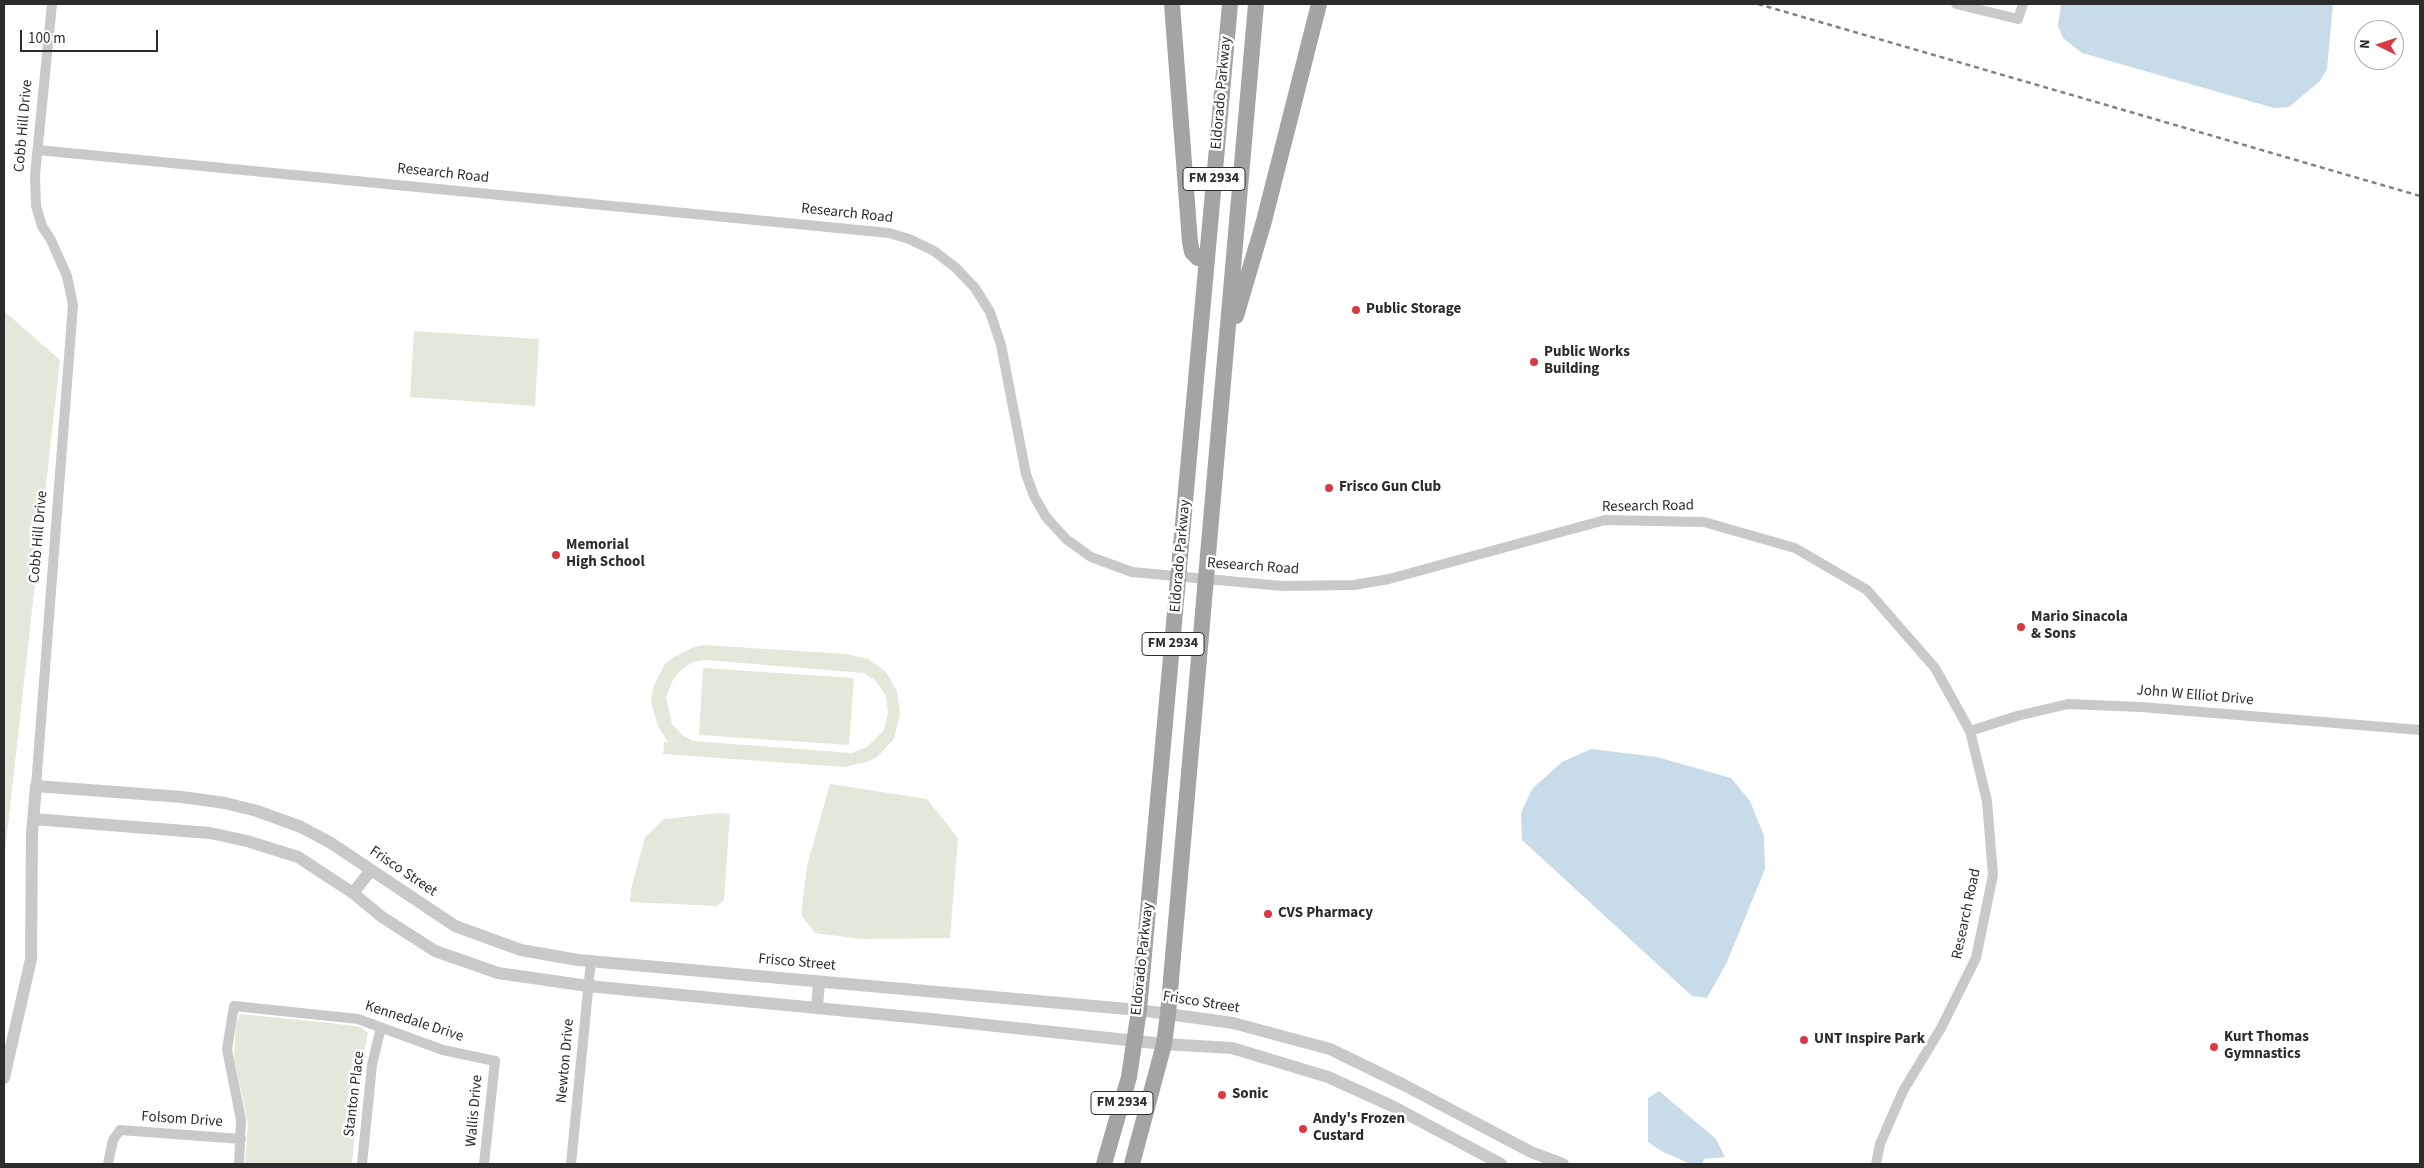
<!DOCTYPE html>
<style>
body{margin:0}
#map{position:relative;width:2424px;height:1168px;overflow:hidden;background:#fff;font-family:"Source Sans 3",sans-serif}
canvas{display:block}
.frame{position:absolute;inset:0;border:5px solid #2c2c2c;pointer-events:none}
.north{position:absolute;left:2354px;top:20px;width:50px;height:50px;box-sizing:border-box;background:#fff;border:1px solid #ababab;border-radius:50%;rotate:274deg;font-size:14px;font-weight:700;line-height:20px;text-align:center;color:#2c2c2c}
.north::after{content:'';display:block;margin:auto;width:18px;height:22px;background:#d93942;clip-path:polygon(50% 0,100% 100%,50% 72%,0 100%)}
.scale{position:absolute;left:20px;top:30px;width:138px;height:22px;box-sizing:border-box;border:2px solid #2c2c2c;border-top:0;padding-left:6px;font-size:15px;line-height:18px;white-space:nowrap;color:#2c2c2c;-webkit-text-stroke:4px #fff;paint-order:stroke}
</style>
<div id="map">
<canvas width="2424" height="1168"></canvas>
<div class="frame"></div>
<div class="north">N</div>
<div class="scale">100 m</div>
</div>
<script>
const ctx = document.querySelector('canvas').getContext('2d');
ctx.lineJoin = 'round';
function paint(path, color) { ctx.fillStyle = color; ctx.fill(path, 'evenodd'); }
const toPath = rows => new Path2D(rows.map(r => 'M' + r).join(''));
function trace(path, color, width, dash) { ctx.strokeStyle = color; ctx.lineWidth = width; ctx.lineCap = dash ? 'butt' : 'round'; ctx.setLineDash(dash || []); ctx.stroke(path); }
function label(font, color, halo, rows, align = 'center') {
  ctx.font = font + ' "Source Sans 3",sans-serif'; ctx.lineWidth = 5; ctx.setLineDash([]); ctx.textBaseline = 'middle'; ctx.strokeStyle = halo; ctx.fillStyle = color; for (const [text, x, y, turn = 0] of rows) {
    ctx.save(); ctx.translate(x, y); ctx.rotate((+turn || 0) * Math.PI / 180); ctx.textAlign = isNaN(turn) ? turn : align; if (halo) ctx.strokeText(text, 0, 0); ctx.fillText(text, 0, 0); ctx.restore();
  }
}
const green = toPath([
 [4,311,60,360,5,852,4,852],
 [414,331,539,339,535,406,410,397],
 [704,645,846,654,868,659,886,672,897,691,900,715,894,739,877,757,867,762,844,767,663,754,664,742,668,742,658,726,654,713,651,701,653,688,664,665,674,657,694,647],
 [705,660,864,673,876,681,886,696,888,713,884,730,867,747,852,753,693,741,682,735,672,724,666,697,673,680,681,670,693,662],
 [703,668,854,678,849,745,699,735],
 [830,784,927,799,958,838,950,938,861,939,815,933,801,915,807,866],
 [719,813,730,814,724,900,717,906,630,902,631,889,645,837,664,819],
 [240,1014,331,1023,360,1027,368,1033,362,1063,352,1164,245,1164,248,1124,234,1057,236,1024]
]);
const water = toPath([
 [2061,4,2333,4,2327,69,2320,81,2289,107,2274,108,2082,53,2063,38,2058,26],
 [1591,749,1657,757,1731,778,1750,801,1764,836,1765,869,1727,962,1707,998,1692,996,1522,840,1521,813,1532,789,1562,762],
 [1659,1091,1716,1139,1725,1157,1704,1159,1702,1164,1691,1164,1663,1152,1648,1142,1648,1098]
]);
const minor = toPath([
 [1956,4,2018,19,2023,4],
 [38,150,889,233,909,239,934,251,956,268,975,288,990,312,1001,345,1026,474,1034,496,1046,517,1066,539,1091,557,1132,572,1282,586,1354,585,1389,579,1605,520,1704,522,1795,548,1867,590,1935,668,1970,731,1987,801,1993,875,1976,958,1941,1028,1903,1091,1880,1144,1876,1164],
 [1970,731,2017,716,2068,704,2141,707,2420,730],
 [36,786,73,305,67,276,51,240,42,226,36,206,35,175,52,4],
 [108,1164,113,1140,120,1130,241,1139],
 [239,1164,241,1120,227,1049,234,1006,358,1019,443,1050,495,1061,484,1164],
 [362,1164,372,1065,381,1027],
 [571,1164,591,960]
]);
const tertiary = toPath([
 [33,819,210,833,247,841,298,857,353,893,382,917,435,951,498,973,588,986,931,1019,1164,1044,1232,1048,1328,1077,1392,1106,1501,1164],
 [353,893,371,870],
 [817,1008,819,982],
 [4,1078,31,959,32,834,36,786,182,797,225,803,257,811,301,827,331,843,455,926,521,950,578,960,1139,1010,1233,1023,1330,1049,1404,1085,1531,1152,1563,1164]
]);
const primary = toPath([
 [1172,4,1190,242,1192,252,1198,258,1207,259],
 [1236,316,1264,221,1319,4],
 [1104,1164,1129,1077,1139,1010,1230,4],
 [1132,1164,1164,1044,1168,1014,1256,4]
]);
const rail = toPath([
 [1758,4,2420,196]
]);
const markers = [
 [1356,310,5,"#d93942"],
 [1534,362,5,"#d93942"],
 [1329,488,5,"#d93942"],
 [556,555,5,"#d93942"],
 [2021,627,5,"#d93942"],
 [1268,914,5,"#d93942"],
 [1804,1040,5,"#d93942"],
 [2214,1047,5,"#d93942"],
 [1222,1095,5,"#d93942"],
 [1303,1129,5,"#d93942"]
];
const shields = [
 [1214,179,62],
 [1173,644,62],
 [1122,1103,62]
];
const shieldNames = [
 ["FM 2934",1214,179],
 ["FM 2934",1173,644],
 ["FM 2934",1122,1103]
];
const streetNames = [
 ["Eldorado Parkway",1222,93,-85],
 ["Cobb Hill Drive",24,126,-85],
 ["Research Road",443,174,6],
 ["Research Road",847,214,6],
 ["Research Road",1648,507,-1],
 ["Cobb Hill Drive",39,537,-85],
 ["Eldorado Parkway",1181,556,-85],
 ["Research Road",1253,567,4],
 ["John W Elliot Drive",2195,696,5],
 ["Frisco Street",403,872,34],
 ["Research Road",1967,914,-78],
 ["Eldorado Parkway",1143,959,-84],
 ["Frisco Street",797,963,5],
 ["Frisco Street",1201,1003,9],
 ["Kennedale Drive",414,1022,18],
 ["Newton Drive",566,1061,-85],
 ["Stanton Place",355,1094,-83],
 ["Wallis Drive",475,1111,-85],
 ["Folsom Drive",182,1120,4]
];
const poiNames = [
 ["Public Storage",1366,310],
 ["Public Works",1544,353],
 ["Building",1544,370],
 ["Frisco Gun Club",1339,488],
 ["Memorial",566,546],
 ["High School",566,563],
 ["Mario Sinacola",2031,618],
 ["& Sons",2031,635],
 ["CVS Pharmacy",1278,914],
 ["Kurt Thomas",2224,1038],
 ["Gymnastics",2224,1055],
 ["UNT Inspire Park",1814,1040],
 ["Sonic",1232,1095],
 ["Andy's Frozen",1313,1120],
 ["Custard",1313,1137]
];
paint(green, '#e2e9da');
paint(water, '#c7dbe8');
trace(minor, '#c9c9c9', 10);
trace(tertiary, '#c9c9c9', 12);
trace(primary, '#a4a4a4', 16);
trace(rail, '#818181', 2.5, [5, 4]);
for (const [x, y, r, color] of markers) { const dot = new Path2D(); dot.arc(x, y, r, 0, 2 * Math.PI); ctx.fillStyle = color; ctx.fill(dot); trace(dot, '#fff', 2); }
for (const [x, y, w] of shields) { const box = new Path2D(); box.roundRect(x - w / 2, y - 11.5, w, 23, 4); ctx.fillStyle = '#fff'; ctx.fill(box); trace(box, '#2c2c2c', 1); }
label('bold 14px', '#2c2c2c', null, shieldNames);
label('15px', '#2c2c2c', '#fff', streetNames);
label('bold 15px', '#2c2c2c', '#fff', poiNames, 'left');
</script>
